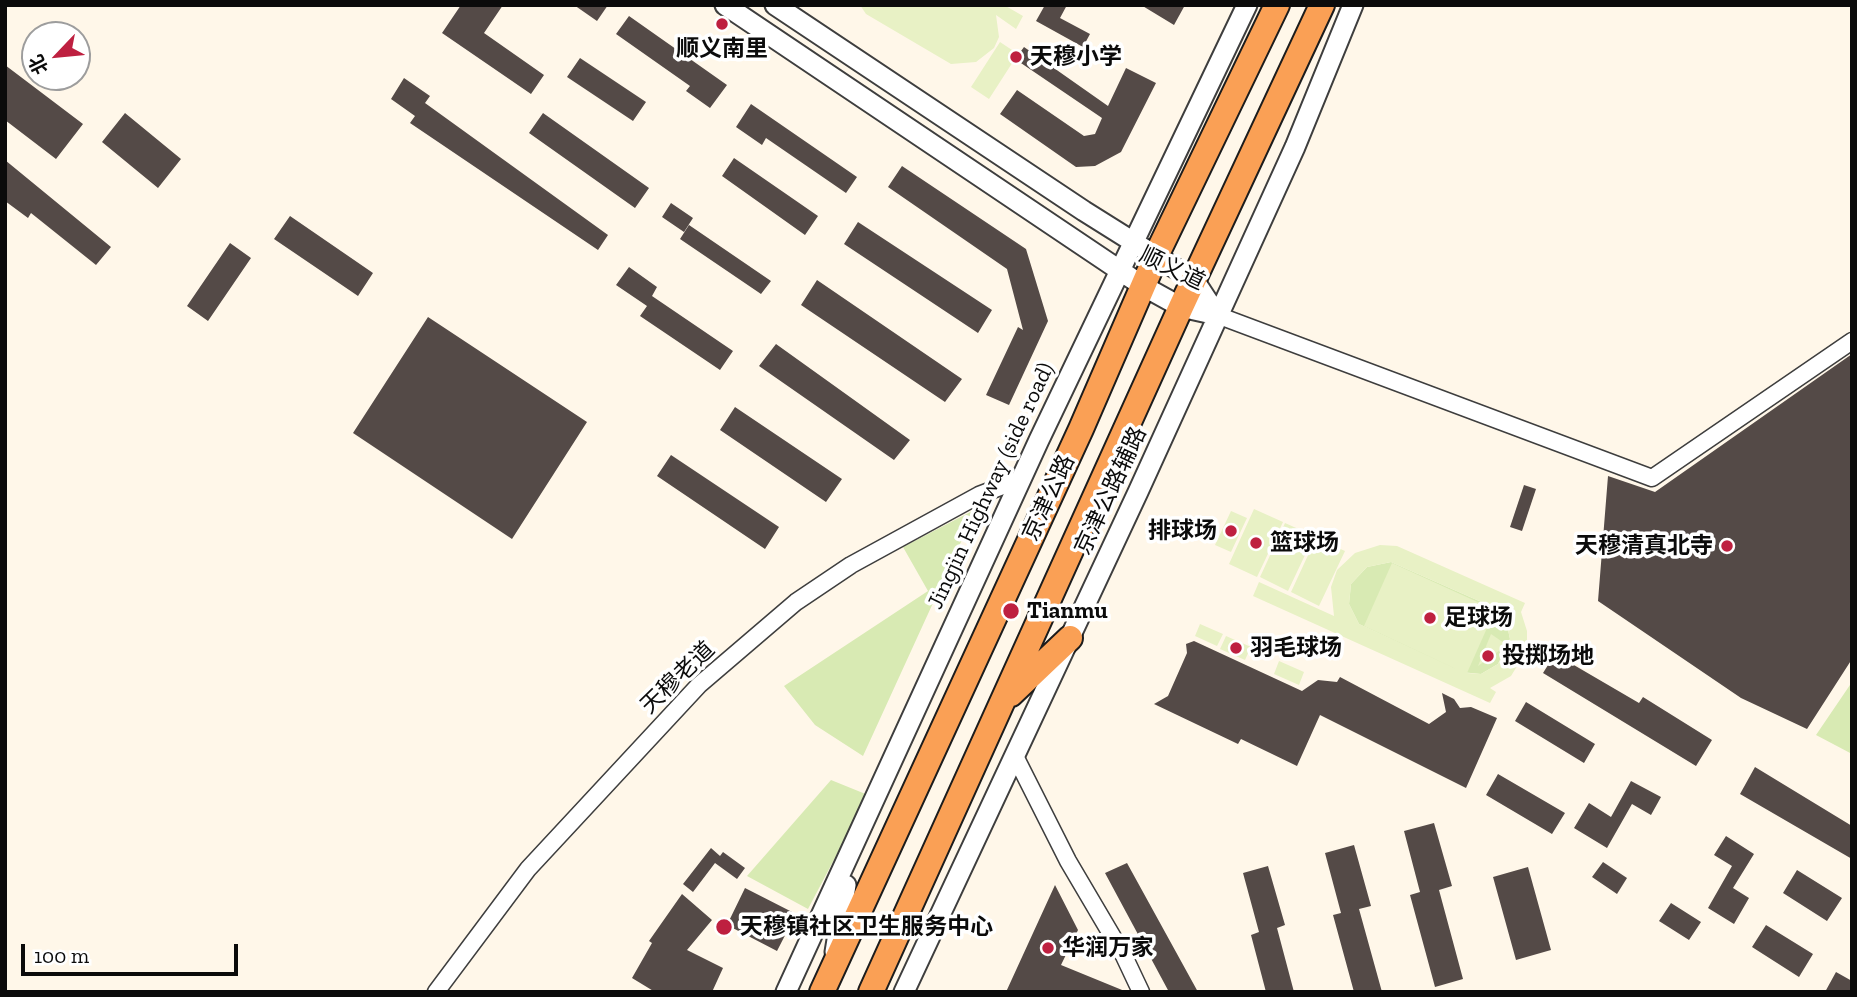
<!DOCTYPE html>
<meta charset="utf-8">
<style>
body{margin:0}
#map{position:relative;width:1857px;height:997px;overflow:hidden;background:#fff7e9;font-family:"Zilla Slab","Noto Sans SC",serif}
canvas{display:block}
.frame{position:absolute;inset:0;border:7px solid #0b0b0b;pointer-events:none}
.north{position:absolute;left:21px;top:21px;width:70px;height:70px;box-sizing:border-box;background:#fff;border:2px solid #9d9d9d;border-radius:50%;rotate:244deg;font-size:19px;font-weight:700;line-height:28px;text-align:center;color:#0b0b0b}
.north::after{content:'';display:block;margin:auto;width:24px;height:32px;background:#be2040;clip-path:polygon(50% 0,100% 100%,50% 72%,0 100%)}
.scale{position:absolute;left:21px;top:944px;width:217px;height:32px;box-sizing:border-box;border:4px solid #0b0b0b;border-top:0;padding-left:9px;font-size:21px;line-height:24px;white-space:nowrap;color:#0b0b0b;-webkit-text-stroke:5px #fff;paint-order:stroke}
</style>
<div id="map">
<canvas width="1857" height="997"></canvas>
<div class="frame"></div>
<div class="north">北</div>
<div class="scale">100 m</div>
</div>
<script>
const ctx = document.querySelector('canvas').getContext('2d');
ctx.lineJoin = 'round';
function paint(path, color) { ctx.fillStyle = color; ctx.fill(path, 'evenodd'); }
const toPath = rows => new Path2D(rows.map(r => 'M' + r).join(''));
function trace(path, color, width, dash) { ctx.strokeStyle = color; ctx.lineWidth = width; ctx.lineCap = dash ? 'butt' : 'round'; ctx.setLineDash(dash || []); ctx.stroke(path); }
function label(font, color, halo, rows, align = 'center') {
  ctx.font = font + ' "Zilla Slab","Noto Sans SC",serif'; ctx.lineWidth = 7; ctx.setLineDash([]); ctx.textBaseline = 'middle'; ctx.strokeStyle = halo; ctx.fillStyle = color; for (const [text, x, y, turn = 0] of rows) {
    ctx.save(); ctx.translate(x, y); ctx.rotate((+turn || 0) * Math.PI / 180); ctx.textAlign = isNaN(turn) ? turn : align; if (halo) ctx.strokeText(text, 0, 0); ctx.fillText(text, 0, 0); ctx.restore();
  }
}
const green = toPath([
 [976,509,863,756,815,725,784,686,928,591,903,547],
 [1391,562,1495,608,1507,625,1510,639,1498,664,1481,674,1461,672,1359,624,1349,604,1351,584,1367,567],
 [1852,682,1852,754,1816,735],
 [831,780,868,795,808,909,747,876]
]);
const pitch = toPath([
 [860,5,1004,5,1023,16,1016,29,996,15,999,37,994,48,976,62,951,64,866,14],
 [1000,42,1018,54,989,99,971,87],
 [1254,509,1283,522,1257,577,1229,564],
 [1231,511,1247,518,1231,552,1215,545],
 [1285,523,1314,536,1288,591,1260,577],
 [1316,538,1345,551,1319,606,1291,592],
 [1380,545,1397,546,1525,603,1521,612,1527,631,1527,650,1511,676,1490,688,1496,692,1490,703,1253,596,1259,582,1334,616,1331,587,1337,570,1355,553],
 [1391,562,1495,608,1507,625,1510,639,1498,664,1481,674,1467,673,1495,610,1392,563,1364,626,1465,673,1359,624,1349,604,1351,584,1367,567],
 [1200,624,1223,634,1217,646,1195,636],
 [1491,634,1507,645,1478,666],
 [1226,636,1251,647,1245,660,1220,649],
 [1279,661,1304,672,1299,685,1274,674]
]);
const building = toPath([
 [461,5,503,5,484,33,544,75,531,94,442,33],
 [574,5,608,5,597,21],
 [1045,5,1067,5,1060,18,1090,34,1083,47,1036,21],
 [1141,5,1185,5,1174,25],
 [629,16,727,85,710,108,686,91,690,86,616,34],
 [1024,47,1108,106,1126,68,1156,83,1121,152,1095,166,1076,167,1000,114,1017,90,1084,136,1095,134,1102,118,1015,59],
 [580,58,646,102,633,121,567,77],
 [5,65,83,124,56,159,5,120],
 [404,78,430,96,425,103,608,235,598,250,410,123,415,116,391,99],
 [751,104,857,177,846,193,766,138,762,145,736,127],
 [125,113,181,159,158,188,102,142],
 [543,113,649,188,635,208,529,133],
 [734,158,818,216,805,235,722,176],
 [5,160,111,247,96,265,31,213,28,218,5,201],
 [902,166,1026,249,1048,321,1009,405,986,395,1018,327,1023,330,1007,269,888,187],
 [671,203,693,218,684,232,662,217],
 [290,216,373,273,358,296,274,239],
 [858,222,992,310,978,333,844,244],
 [689,225,771,281,761,294,680,239],
 [230,243,251,258,208,321,187,306],
 [629,267,657,287,652,296,733,351,720,370,640,316,647,306,616,285],
 [817,280,962,379,945,402,801,305],
 [428,317,587,422,512,539,353,433],
 [776,344,910,440,894,460,759,366],
 [1852,354,1852,659,1807,729,1741,698,1598,601,1608,476,1655,492],
 [735,407,842,479,826,502,720,430],
 [671,455,779,527,765,549,657,476],
 [1524,485,1536,489,1522,531,1510,527],
 [1194,641,1302,691,1318,680,1337,682,1340,677,1429,724,1446,712,1442,693,1454,699,1460,708,1471,707,1497,718,1466,788,1320,715,1297,766,1241,739,1238,744,1154,704,1168,696,1187,653,1186,644],
 [1555,654,1639,703,1643,697,1712,740,1696,766,1543,673],
 [1526,702,1595,744,1584,763,1515,721],
 [1755,767,1852,826,1852,859,1740,794],
 [1498,774,1565,813,1552,834,1486,795],
 [1631,781,1661,797,1651,815,1632,804,1607,848,1574,828,1589,803,1611,817],
 [1434,823,1452,886,1439,890,1463,979,1435,987,1410,895,1420,892,1404,831],
 [1726,836,1754,854,1733,888,1749,898,1734,924,1708,908,1732,866,1714,855],
 [1354,845,1371,906,1359,909,1382,992,1354,992,1333,915,1341,913,1325,853],
 [711,848,720,856,723,852,745,868,737,879,715,863,693,892,683,884],
 [1603,862,1627,878,1617,894,1592,877],
 [1127,863,1198,992,1169,992,1105,873],
 [1268,866,1285,925,1277,928,1294,992,1266,992,1251,935,1259,932,1243,873],
 [1528,867,1551,950,1516,960,1493,877],
 [1797,870,1842,898,1827,921,1783,893],
 [1055,885,1078,930,1061,965,1127,992,1006,992],
 [745,888,796,914,777,951,727,925],
 [682,894,712,920,687,950,723,968,712,992,655,992,632,978,652,943,649,941],
 [1671,903,1701,922,1689,940,1659,921],
 [1766,925,1813,954,1799,977,1752,947],
 [1836,972,1852,981,1852,992,1825,992]
]);
const minor = toPath([
 [1217,315,1652,478,1852,341],
 [1015,756,1068,861,1124,956,1141,992],
 [436,992,528,869,699,685,796,602,851,565,979,495,1021,479]
]);
const tertiary = toPath([
 [725,5,1143,286,1181,307,1217,315],
 [775,5,1084,211,1194,280,1217,315],
 [835,952,846,885],
 [786,992,1039,440,1247,5],
 [904,992,1138,492,1295,147,1353,5]
]);
const trunk = toPath([
 [1011,694,1070,638],
 [822,992,1081,429,1156,256,1277,5],
 [871,992,1181,307,1322,5]
]);
const markers = [
 [722,24,7,"#be2040"],
 [1016,57,7,"#be2040"],
 [1231,531,7,"#be2040"],
 [1256,543,7,"#be2040"],
 [1727,546,7,"#be2040"],
 [1011,611,9,"#be2040"],
 [1430,618,7,"#be2040"],
 [1236,648,7,"#be2040"],
 [1488,656,7,"#be2040"],
 [724,927,9,"#be2040"],
 [1048,948,7,"#be2040"]
];
const poiNames = [
 ["顺义南里",722,49,"center"],
 ["天穆小学",1030,57],
 ["排球场",1217,531,"right"],
 ["篮球场",1270,543],
 ["天穆清真北寺",1713,546,"right"],
 ["Tianmu",1027,611],
 ["足球场",1444,618],
 ["羽毛球场",1250,648],
 ["投掷场地",1502,656],
 ["天穆镇社区卫生服务中心",740,927],
 ["华润万家",1062,948]
];
const streetNames = [
 ["顺义道",1172,269,26],
 ["Jingjin Highway (side road)",991,486,-65],
 ["京津公路辅路",1111,491,-65],
 ["京津公路",1049,498,-65],
 ["天穆老道",678,678,-44]
];
paint(green, '#d8eab3');
paint(pitch, '#e8f1c5');
paint(building, '#544a47');
trace(minor, '#3e3e3e', 19);
trace(tertiary, '#3e3e3e', 23);
trace(trunk, '#1c1c1c', 28);
trace(minor, '#fff', 16);
trace(tertiary, '#fff', 19);
trace(trunk, '#faa055', 24);
for (const [x, y, r, color] of markers) { const dot = new Path2D(); dot.arc(x, y, r, 0, 2 * Math.PI); ctx.fillStyle = color; ctx.fill(dot); trace(dot, '#fff', 2.5); }
label('bold 23px', '#0b0b0b', '#fff', poiNames, 'left');
label('23px', '#0b0b0b', '#fff', streetNames);
</script>
